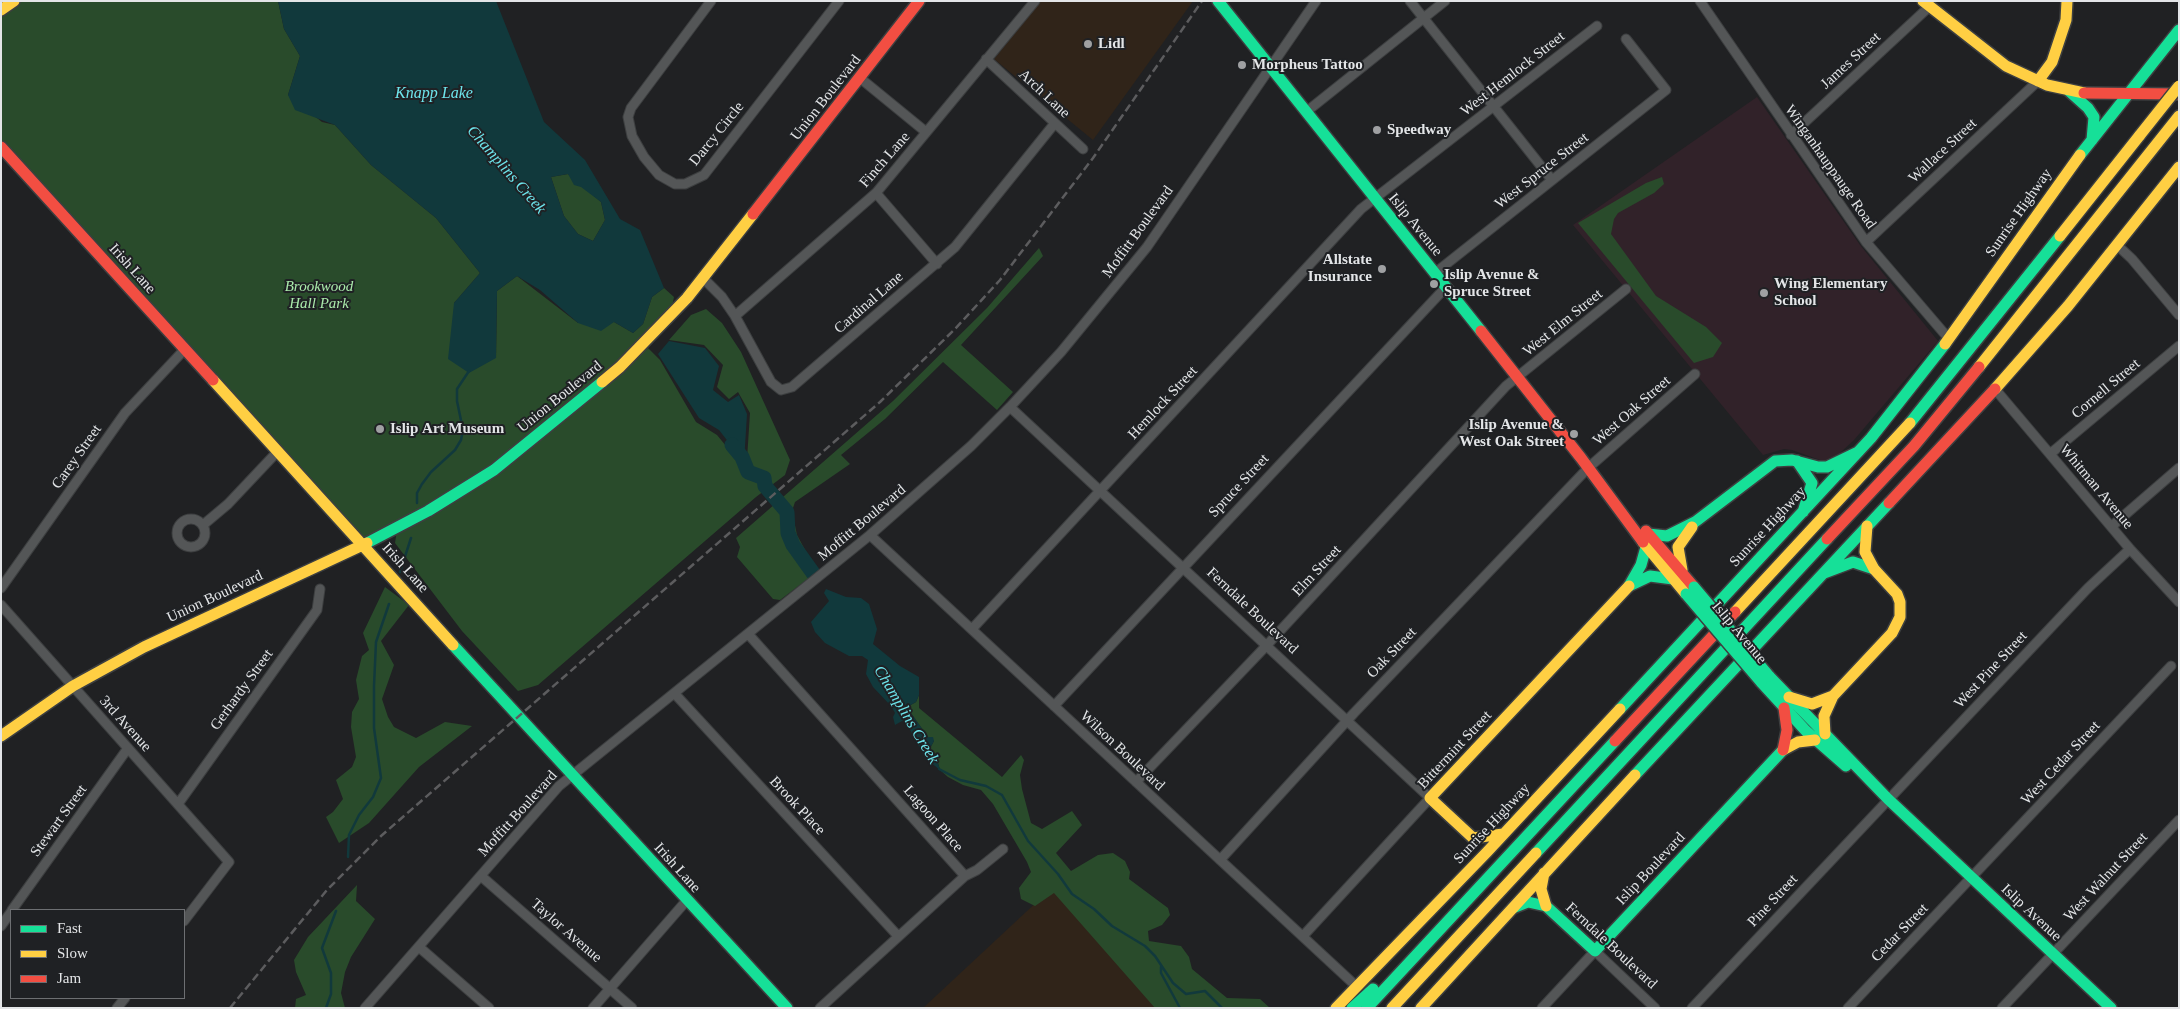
<!DOCTYPE html>
<style>
body{margin:0}
#map{position:relative;width:2180px;height:1009px;overflow:hidden;background:#202123;font-family:Georgia,serif}
canvas{display:block}
.frame{position:absolute;inset:0;border:2px solid #e3e5e7;pointer-events:none}
.legend{position:absolute;left:10px;top:909px;width:175px;height:90px;box-sizing:border-box;background:#1f2124;border:1px solid #6d6f72;margin:0;padding:6px 9px;list-style:none;font-size:15px;color:#e3e5e7}
.legend li{display:flex;align-items:center;gap:10px;height:25px}
.legend b{width:25px;border:1px solid #6d6f72}
</style>
<div id="map">
<canvas width="2180" height="1009"></canvas>
<div class="frame"></div>
<ul class="legend">
<li><b style="height:6px;background:#16e098"></b>Fast</li>
<li><b style="height:6px;background:#ffcf43"></b>Slow</li>
<li><b style="height:6px;background:#f24e42"></b>Jam</li>
</ul>
</div>
<script>
const ctx = document.querySelector('canvas').getContext('2d');
ctx.lineJoin = 'round';
function paint(path, color) { ctx.fillStyle = color; ctx.fill(path, 'evenodd'); }
const toPath = rows => new Path2D(rows.map(r => 'M' + r).join(''));
function trace(path, color, width, dash) { ctx.strokeStyle = color; ctx.lineWidth = width; ctx.lineCap = dash ? 'butt' : 'round'; ctx.setLineDash(dash || []); ctx.stroke(path); }
function label(font, color, halo, rows, align = 'center') {
  ctx.font = font + ' Georgia,serif'; ctx.lineWidth = 4; ctx.setLineDash([]); ctx.textBaseline = 'middle'; ctx.strokeStyle = halo; ctx.fillStyle = color; for (const [text, x, y, turn = 0] of rows) {
    ctx.save(); ctx.translate(x, y); ctx.rotate((+turn || 0) * Math.PI / 180); ctx.textAlign = isNaN(turn) ? turn : align; if (halo) ctx.strokeText(text, 0, 0); ctx.fillText(text, 0, 0); ctx.restore();
  }
}
const commercial = toPath([
 [1041,1,1193,1,1093,140,994,59],
 [1056,884,1163,1008,923,1008]
]);
const education = toPath([
 [1757,97,1860,245,1938,341,1854,440,1840,453,1826,460,1820,460,1792,450,1784,449,1763,455,1573,225]
]);
const green = toPath([
 [20,1,278,1,284,29,300,56,288,95,322,122,335,125,371,165,436,218,480,273,454,303,496,358,497,291,517,276,578,323,614,322,633,333,643,324,652,297,664,288,674,297,670,316,644,344,660,360,696,422,717,435,740,463,747,459,750,413,738,392,729,399,717,387,723,365,704,345,669,340,691,315,706,309,722,323,741,352,790,460,785,475,756,497,538,685,518,691,462,631,395,543,398,524,359,540,1,146,1,16],
 [568,174,601,202,605,220,593,241,578,234,564,216,551,177],
 [1662,177,1664,184,1654,193,1618,213,1614,219,1611,234,1656,296,1706,327,1722,343,1713,357,1694,363,1578,223,1646,183],
 [1039,248,1043,256,961,345,1013,392,997,410,943,362,885,419,841,455,850,464,795,502,792,511,797,535,817,572,780,600,773,599,737,557,740,547,736,538,893,401,987,308],
 [385,587,409,605,381,641,394,665,382,699,388,717,394,727,416,738,445,722,472,726,419,767,369,823,339,843,326,817,333,812,343,799,336,780,352,767,356,757,351,727,352,712,359,699,356,680,362,656,369,650,363,633],
 [919,695,919,708,1002,777,1021,755,1024,760,1020,775,1022,789,1031,823,1042,829,1072,811,1082,825,1056,853,1071,871,1098,855,1113,853,1125,861,1130,872,1129,879,1168,908,1170,915,1162,925,1148,931,1149,941,1181,946,1189,957,1192,969,1227,998,1260,999,1270,1008,1155,1008,1054,893,1035,906,1021,899,1019,888,1031,872,1027,862,993,804,981,790,963,785,948,777,940,770,938,763,928,752,934,741,928,737,908,709,909,706,916,702],
 [357,885,356,901,375,919,351,957,345,972,341,993,345,1008,295,1008,296,999,306,995,296,972,294,960,308,937]
]);
const water = toPath([
 [278,1,496,1,544,122,585,160,620,219,640,230,664,288,652,297,643,324,633,333,614,322,601,331,578,323,540,290,517,276,497,291,496,358,469,373,448,359,454,303,480,273,436,218,371,165,335,125,295,110,288,95,300,56,284,29],
 [568,174,574,185,581,187,601,202,605,220,593,241,578,234,564,216,551,177],
 [669,341,705,348,719,366,713,390,728,402,739,395,747,414,744,462,719,430,699,418,658,354],
 [826,589,846,597,861,598,869,604,877,629,873,644,900,666,919,677,919,695,916,702,909,706,908,709,928,737,933,737,934,741,928,752,938,763,940,770,925,758,907,724,902,721,895,725,893,717,895,713,891,706,873,687,866,674,868,660,862,656,849,656,825,643,815,632,811,622,829,601,824,593]
]);
const stream = toPath([
 [417,503,417,493,422,484,431,472,455,450,461,440,463,430,457,401,457,389,469,371],
 [400,572,411,538],
 [939,769,960,780,986,786,1002,795,1028,841,1058,874,1072,894,1094,909,1112,926,1145,946,1155,956,1173,983,1186,994,1205,991,1222,1008],
 [348,857,349,835,359,815,373,797,381,778,374,728,374,686,376,642,389,604],
 [1161,967,1161,973,1180,1008],
 [326,1008,331,994,331,973,322,948,336,911]
]);
const river = toPath([
 [732,445,742,457,748,472,764,478,765,486,787,512,788,533,793,545,813,573]
]);
const street = toPath([
 [711,1,631,108,628,117,632,136,644,157,659,175,675,184,685,184,704,175,839,1],
 [1410,1,1552,180],
 [1700,1,1866,242,1949,339],
 [986,59,1083,149],
 [860,78,926,132],
 [1306,112,1445,1],
 [1791,135,1930,6],
 [876,193,937,264],
 [1866,242,2038,81],
 [2117,245,2132,259,2179,315],
 [1435,273,1666,90,1626,39],
 [704,279,722,297,735,316,771,382,781,390,792,387,955,247,1055,123],
 [735,316,876,193,1035,1],
 [1995,389,2130,549,2179,602],
 [1010,407,1430,798,1303,936],
 [2050,454,2179,346],
 '177 533a14 14 0 1 1 28 0a14 14 0 1 1-28 0Z',
 [203,525,228,504,278,451],
 [2112,526,2179,468],
 [870,535,1356,986],
 [1,588,125,413,185,349],
 [1,605,229,862,184,921],
 [972,629,1361,209,1597,26],
 [749,635,965,876],
 [675,694,898,936],
 [1054,706,1446,287],
 [1136,782,1267,645,1506,386,1626,289],
 [178,804,317,610,320,589],
 [1220,860,1354,713,1588,468,1695,374],
 [481,876,632,1008],
 [12,910,128,748],
 [1,926,11,912],
 [419,947,489,1008],
 [117,1008,125,998],
 [365,1008,559,786,870,535,971,446,1010,407,1061,352,1147,247,1316,1],
 [593,1008,687,900],
 [820,1008,965,876,977,870,1003,849],
 [1542,1008,1595,951,1655,1008],
 [1692,1008,2088,588,2130,549],
 [1848,1008,2171,666],
 [2002,1008,2179,820]
]);
const fast = toPath([
 [1218,1,1481,331],
 [2069,91,2088,108,2094,117,2092,140],
 [2080,155,2179,30],
 [1910,423,2060,236],
 [1797,461,1812,483,1803,512],
 [1648,534,1667,536,1695,522,1775,461,1792,460,1818,467,1827,467,1858,452],
 [367,543,428,511,494,470,602,382],
 [1824,573,1853,562,1874,569],
 [1629,586,1650,576,1673,579],
 [1629,586,1641,565,1646,547],
 [453,645,787,1008],
 [1769,676,1888,799,2111,1008],
 [1761,682,1806,731,1846,766],
 [1620,709,1871,438,1945,344],
 [1635,775,1889,503],
 [1536,853,1827,539],
 [1513,908,1528,902,1546,906,1595,951,1783,750],
 [1352,1008,1373,989],
 [1367,1008,1615,741]
]);
const slow = toPath([
 [1923,1,2006,66,2047,85,2084,93],
 [1,10,14,1],
 [2038,81,2052,62,2066,20,2067,1],
 [2060,236,2140,135],
 [1945,344,2080,155],
 [1979,367,2179,116],
 [213,380,453,645],
 [602,382,620,367,687,298,753,214],
 [1995,389,2068,306,2179,167],
 [1643,542,1686,594],
 [1682,570,1678,547,1692,527],
 [1735,612,1910,423],
 [1789,697,1812,704,1833,696],
 [1825,734,1824,716,1833,696,1892,633,1900,617,1900,602,1897,594,1874,569,1865,552,1867,526],
 [1,736,73,686,144,647,367,543],
 [1783,750,1798,742,1815,740],
 [1473,838,1430,798,1629,586],
 [1473,838,1503,834],
 [1544,873,1541,889,1546,906],
 [1336,1008,1487,852,1620,709],
 [1392,1008,1536,853],
 [1421,1008,1635,775]
]);
const jam = toPath([
 [2084,93,2178,94],
 [1,147,213,380],
 [753,214,919,1],
 [1481,331,1581,458,1643,542],
 [1889,503,1995,389],
 [1646,531,1694,587],
 [1827,539,1914,446,1979,367],
 [1615,741,1735,612],
 [1783,750,1787,730,1784,708]
]);
const rail = toPath([
 [230,1008,327,890,381,836,880,402,955,329,1000,280,1093,158,1202,1]
]);
const fastBridge = toPath([
 [1694,587,1769,676],
 [1686,594,1761,682]
]);
const slowBridge = toPath([
 [2140,135,2179,86]
]);
const markers = [
 [1088,44,5,"#9fa0a2"],
 [1242,65,5,"#9fa0a2"],
 [1377,130,5,"#9fa0a2"],
 [1382,269,5,"#9fa0a2"],
 [1434,284,5,"#9fa0a2"],
 [1764,293,5,"#9fa0a2"],
 [380,429,5,"#9fa0a2"],
 [1574,434,5,"#9fa0a2"]
];
const poiNames = [
 ["Lidl",1098,44],
 ["Morpheus Tattoo",1252,65],
 ["Speedway",1387,130],
 ["Allstate",1372,260,"right"],
 ["Insurance",1372,277,"right"],
 ["Islip Avenue &",1444,275],
 ["Spruce Street",1444,292],
 ["Wing Elementary",1774,284],
 ["School",1774,301],
 ["Islip Avenue &",1564,425,"right"],
 ["West Oak Street",1564,442,"right"],
 ["Islip Art Museum",390,429]
];
const streetNames = [
 ["James Street",1851,61,-43],
 ["West Hemlock Street",1513,74,-38],
 ["Arch Lane",1044,94,43],
 ["Union Boulevard",826,98,-52],
 ["Darcy Circle",717,134,-51],
 ["Wallace Street",1943,151,-43],
 ["Finch Lane",885,160,-49],
 ["Winganhauppauge Road",1830,167,55],
 ["West Spruce Street",1542,171,-38],
 ["Sunrise Highway",2019,213,-55],
 ["Islip Avenue",1415,225,51],
 ["Moffitt Boulevard",1138,232,-54],
 ["Irish Lane",132,269,48],
 ["Cardinal Lane",869,303,-41],
 ["West Elm Street",1563,323,-39],
 ["Cornell Street",2106,389,-40],
 ["Union Boulevard",560,397,-39],
 ["Hemlock Street",1163,403,-47],
 ["West Oak Street",1632,411,-41],
 ["Carey Street",77,457,-55],
 ["Spruce Street",1239,486,-47],
 ["Whitman Avenue",2096,487,50],
 ["Moffitt Boulevard",862,523,-40],
 ["Sunrise Highway",1768,527,-47],
 ["Irish Lane",405,568,48],
 ["Elm Street",1317,571,-47],
 ["Union Boulevard",215,597,-25],
 ["Ferndale Boulevard",1252,611,43],
 ["Islip Avenue",1739,633,50],
 ["Oak Street",1392,653,-46],
 ["West Pine Street",1991,670,-47],
 ["Gerhardy Street",242,690,-54],
 ["3rd Avenue",125,724,48],
 ["Bittermint Street",1455,750,-47],
 ["Wilson Boulevard",1122,751,43],
 ["West Cedar Street",2061,763,-47],
 ["Brook Place",797,806,47],
 ["Moffitt Boulevard",518,814,-48],
 ["Lagoon Place",933,819,49],
 ["Stewart Street",59,821,-54],
 ["Sunrise Highway",1492,824,-47],
 ["Irish Lane",677,868,48],
 ["Islip Boulevard",1651,869,-47],
 ["West Walnut Street",2106,877,-47],
 ["Pine Street",1773,901,-47],
 ["Islip Avenue",2031,913,43],
 ["Taylor Avenue",566,931,41],
 ["Cedar Street",1900,933,-46],
 ["Ferndale Boulevard",1611,946,43]
];
const parkNames = [
 ["Brookwood",319,287],
 ["Hall Park",319,304]
];
const waterNames = [
 ["Knapp Lake",434,94],
 ["Champlins Creek",506,170,49],
 ["Champlins Creek",906,715,59]
];
paint(commercial, '#302419');
paint(education, '#312229');
paint(green, '#294b2b');
paint(water, '#11393c');
trace(stream, '#11393c', 2.5);
trace(river, '#11393c', 15);
trace(street, '#3d3f40', 11);
trace(fast, '#3d3f40', 14);
trace(slow, '#3d3f40', 14);
trace(jam, '#3d3f40', 14);
trace(street, '#545657', 9);
trace(fast, '#16e098', 11);
trace(slow, '#ffcf43', 11);
trace(jam, '#f24e42', 11);
trace(rail, '#5c5c5e', 2.5, [8, 4]);
trace(fastBridge, '#3d3f40', 14, []);
trace(slowBridge, '#3d3f40', 14, []);
trace(fastBridge, '#16e098', 11);
trace(slowBridge, '#ffcf43', 11);
for (const [x, y, r, color] of markers) { const dot = new Path2D(); dot.arc(x, y, r, 0, 2 * Math.PI); ctx.fillStyle = color; ctx.fill(dot); trace(dot, '#1f2124', 2); }
label('bold 15px', '#e3e5e7', '#1f2124', poiNames, 'left');
label('15px', '#e3e5e7', '#1f2124', streetNames);
label('italic 15px', '#aaeaab', '#1f2124', parkNames);
label('italic 16px', '#6de5ec', '#1f2124', waterNames);
</script>
